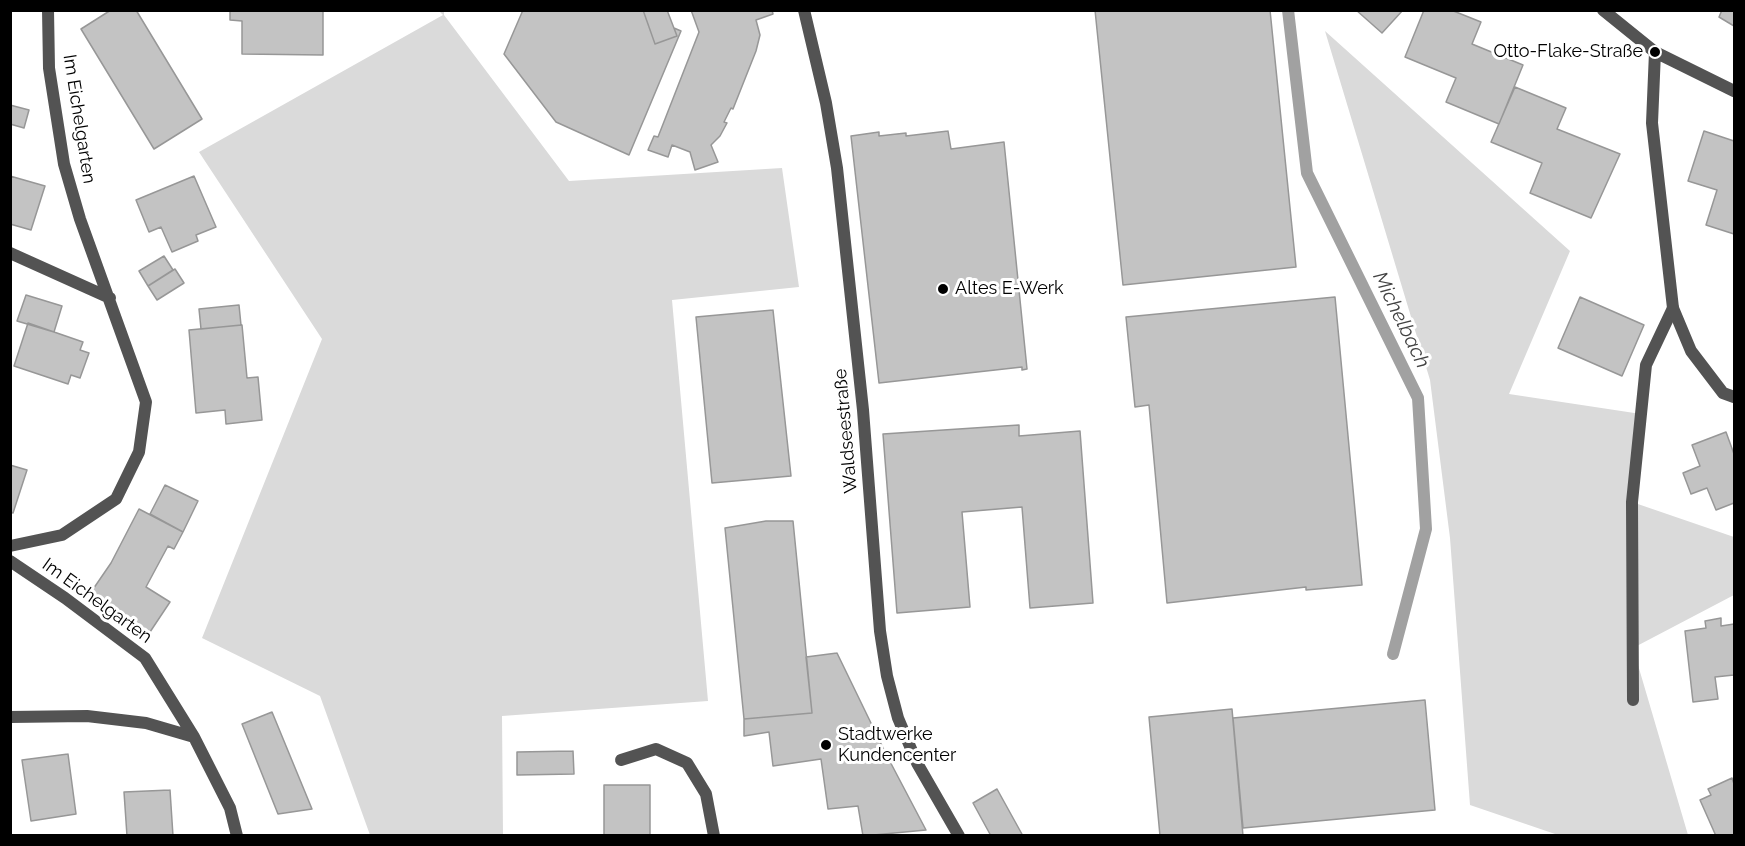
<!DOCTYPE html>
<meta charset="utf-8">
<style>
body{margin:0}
#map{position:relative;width:1745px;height:846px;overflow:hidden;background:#fff;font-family:Raleway,sans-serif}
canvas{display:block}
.frame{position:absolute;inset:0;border:12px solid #000;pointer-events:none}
</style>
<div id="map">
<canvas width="1745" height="846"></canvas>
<div class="frame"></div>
</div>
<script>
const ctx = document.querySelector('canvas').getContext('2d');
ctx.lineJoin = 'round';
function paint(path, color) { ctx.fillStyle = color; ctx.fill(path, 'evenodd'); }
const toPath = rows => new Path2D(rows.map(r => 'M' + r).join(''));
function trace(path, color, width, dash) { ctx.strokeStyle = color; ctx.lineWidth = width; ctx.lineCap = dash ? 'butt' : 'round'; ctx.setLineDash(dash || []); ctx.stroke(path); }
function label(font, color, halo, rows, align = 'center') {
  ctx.font = font + ' Raleway,sans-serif'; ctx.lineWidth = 6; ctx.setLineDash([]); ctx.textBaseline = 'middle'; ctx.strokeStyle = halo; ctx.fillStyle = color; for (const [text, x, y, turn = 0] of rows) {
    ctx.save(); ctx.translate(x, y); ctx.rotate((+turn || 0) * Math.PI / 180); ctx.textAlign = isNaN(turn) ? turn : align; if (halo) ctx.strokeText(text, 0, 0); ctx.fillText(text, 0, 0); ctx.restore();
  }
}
const green = toPath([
 [444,11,444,15,569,181,782,168,799,287,672,300,708,701,502,716,503,835,370,835,320,696,202,638,322,339,199,152,443,15,439,11],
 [1325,31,1570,251,1509,394,1641,414,1632,502,1734,537,1734,595,1633,648,1688,835,1558,835,1470,805,1450,538,1430,380]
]);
const stream = toPath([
 [1288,10,1307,173,1418,398,1426,529,1393,654]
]);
const building = toPath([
 [111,10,136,10,202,119,154,149,81,29,111,10],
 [230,10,323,10,323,55,242,54,242,21,230,20,230,10],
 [523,10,643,10,655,44,677,36,674,28,681,31,629,155,556,122,504,54,523,10],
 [643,10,667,10,677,36,655,44,643,10],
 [691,10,772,10,773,14,756,20,760,35,756,51,733,109,731,108,724,122,727,123,720,136,711,145,718,162,695,170,690,152,672,145,668,157,648,150,654,136,658,137,699,32,691,10],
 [1095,10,1270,10,1296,267,1123,285,1095,10],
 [1356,10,1403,10,1382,33,1356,10],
 [1424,10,1451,10,1481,22,1472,44,1523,65,1499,124,1446,102,1456,78,1405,57,1424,10],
 [1722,10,1734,10,1734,26,1719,17,1722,10],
 [1515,87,1566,108,1557,129,1620,154,1591,218,1530,193,1542,163,1491,142,1515,87],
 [10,105,29,110,24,128,10,124,10,105],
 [948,131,951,149,1004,142,1027,369,1022,370,1022,367,879,383,851,136,879,132,879,136,906,133,906,136,948,131],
 [1704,131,1734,141,1734,234,1706,225,1717,190,1688,181,1704,131],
 [10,176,45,186,31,230,10,224,10,176],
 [194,176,216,227,196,235,198,241,172,252,161,227,149,232,136,200,194,176],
 [164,256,173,270,148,286,139,271,164,256],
 [175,269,184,283,157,300,148,286,175,269],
 [26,295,62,306,54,332,17,321,26,295],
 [1335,297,1362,585,1306,590,1306,587,1167,603,1149,405,1135,407,1126,317,1335,297],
 [1580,297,1644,325,1622,376,1558,348,1580,297],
 [239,305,241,325,201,329,199,309,239,305],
 [773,310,791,476,712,483,696,317,773,310],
 [28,323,83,342,80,350,89,353,80,378,71,375,68,384,14,366,28,323],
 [242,325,247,378,258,377,262,420,226,424,225,410,196,413,189,330,242,325],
 [1019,425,1019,436,1080,431,1093,603,1030,608,1022,507,962,512,970,607,897,613,883,434,1019,425],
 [1726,432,1734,454,1734,503,1716,510,1707,488,1691,494,1683,473,1700,466,1692,445,1726,432],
 [10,465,27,470,13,513,10,512,10,465],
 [165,485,198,501,183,532,150,514,165,485],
 [139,509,183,532,174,549,168,546,146,587,170,602,146,638,107,612,109,608,91,596,87,598,111,563,139,509],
 [766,521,793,521,812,713,744,719,725,528,766,521],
 [1721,618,1721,626,1734,624,1734,675,1715,677,1718,699,1693,702,1685,631,1706,628,1705,621,1721,618],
 [837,653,886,754,926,830,863,836,858,806,828,809,821,759,773,766,769,732,744,736,744,719,812,713,806,657,837,653],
 [1425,700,1435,810,1243,828,1233,718,1425,700],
 [1232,709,1243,836,1160,836,1149,717,1232,709],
 [272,712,312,809,278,814,242,724,272,712],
 [573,751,574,774,517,775,517,752,573,751],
 [68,754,76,814,31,821,22,760,68,754],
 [1732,778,1734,784,1734,836,1716,836,1700,800,1711,795,1708,789,1732,778],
 [604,785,650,785,650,836,604,836,604,785],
 [997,789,1023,836,991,836,973,803,997,789],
 [170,790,173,836,127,836,124,792,170,790]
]);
const service = toPath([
 [1633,700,1632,502,1646,365,1673,308]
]);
const minor = toPath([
 [1603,10,1655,52,1734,91],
 [1655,52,1652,123,1673,308,1691,351,1723,393,1734,397],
 [10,253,110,298],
 [10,546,62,535,116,499,139,452,146,402,80,219,64,164,49,68,48,10],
 [10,561,65,598,145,658,194,737,230,808,237,836],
 [10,717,87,716,146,723,194,737],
 [621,760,656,749,687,763,706,794,714,836]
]);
const tertiary = toPath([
 [804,10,826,103,837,168,863,410,880,631,887,676,898,718,917,763,959,836]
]);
const markers = [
 [1655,52,6,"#000"],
 [943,289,6,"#000"],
 [826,745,6,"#000"]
];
const poiNames = [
 ["Otto-Flake-Straße",1643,52,"right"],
 ["Altes E-Werk",955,289],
 ["Stadtwerke",838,735],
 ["Kundencenter",838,756]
];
const streetNames = [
 ["Im Eichelgarten",79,119,81],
 ["Waldseestraße",846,431,-95],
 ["Im Eichelgarten",97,601,36]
];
const waterNames = [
 ["Michelbach",1401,320,64]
];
paint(green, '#dadada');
trace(stream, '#a1a1a1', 12);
paint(building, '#c3c3c3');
trace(building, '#979797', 1.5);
trace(service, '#535353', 12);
trace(minor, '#535353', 12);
trace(tertiary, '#535353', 12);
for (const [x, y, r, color] of markers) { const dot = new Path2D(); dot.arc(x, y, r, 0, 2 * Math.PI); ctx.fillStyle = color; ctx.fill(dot); trace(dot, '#fff', 2); }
label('18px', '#000', '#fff', poiNames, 'left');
label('18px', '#000', '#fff', streetNames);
label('italic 20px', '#424242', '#fff', waterNames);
</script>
